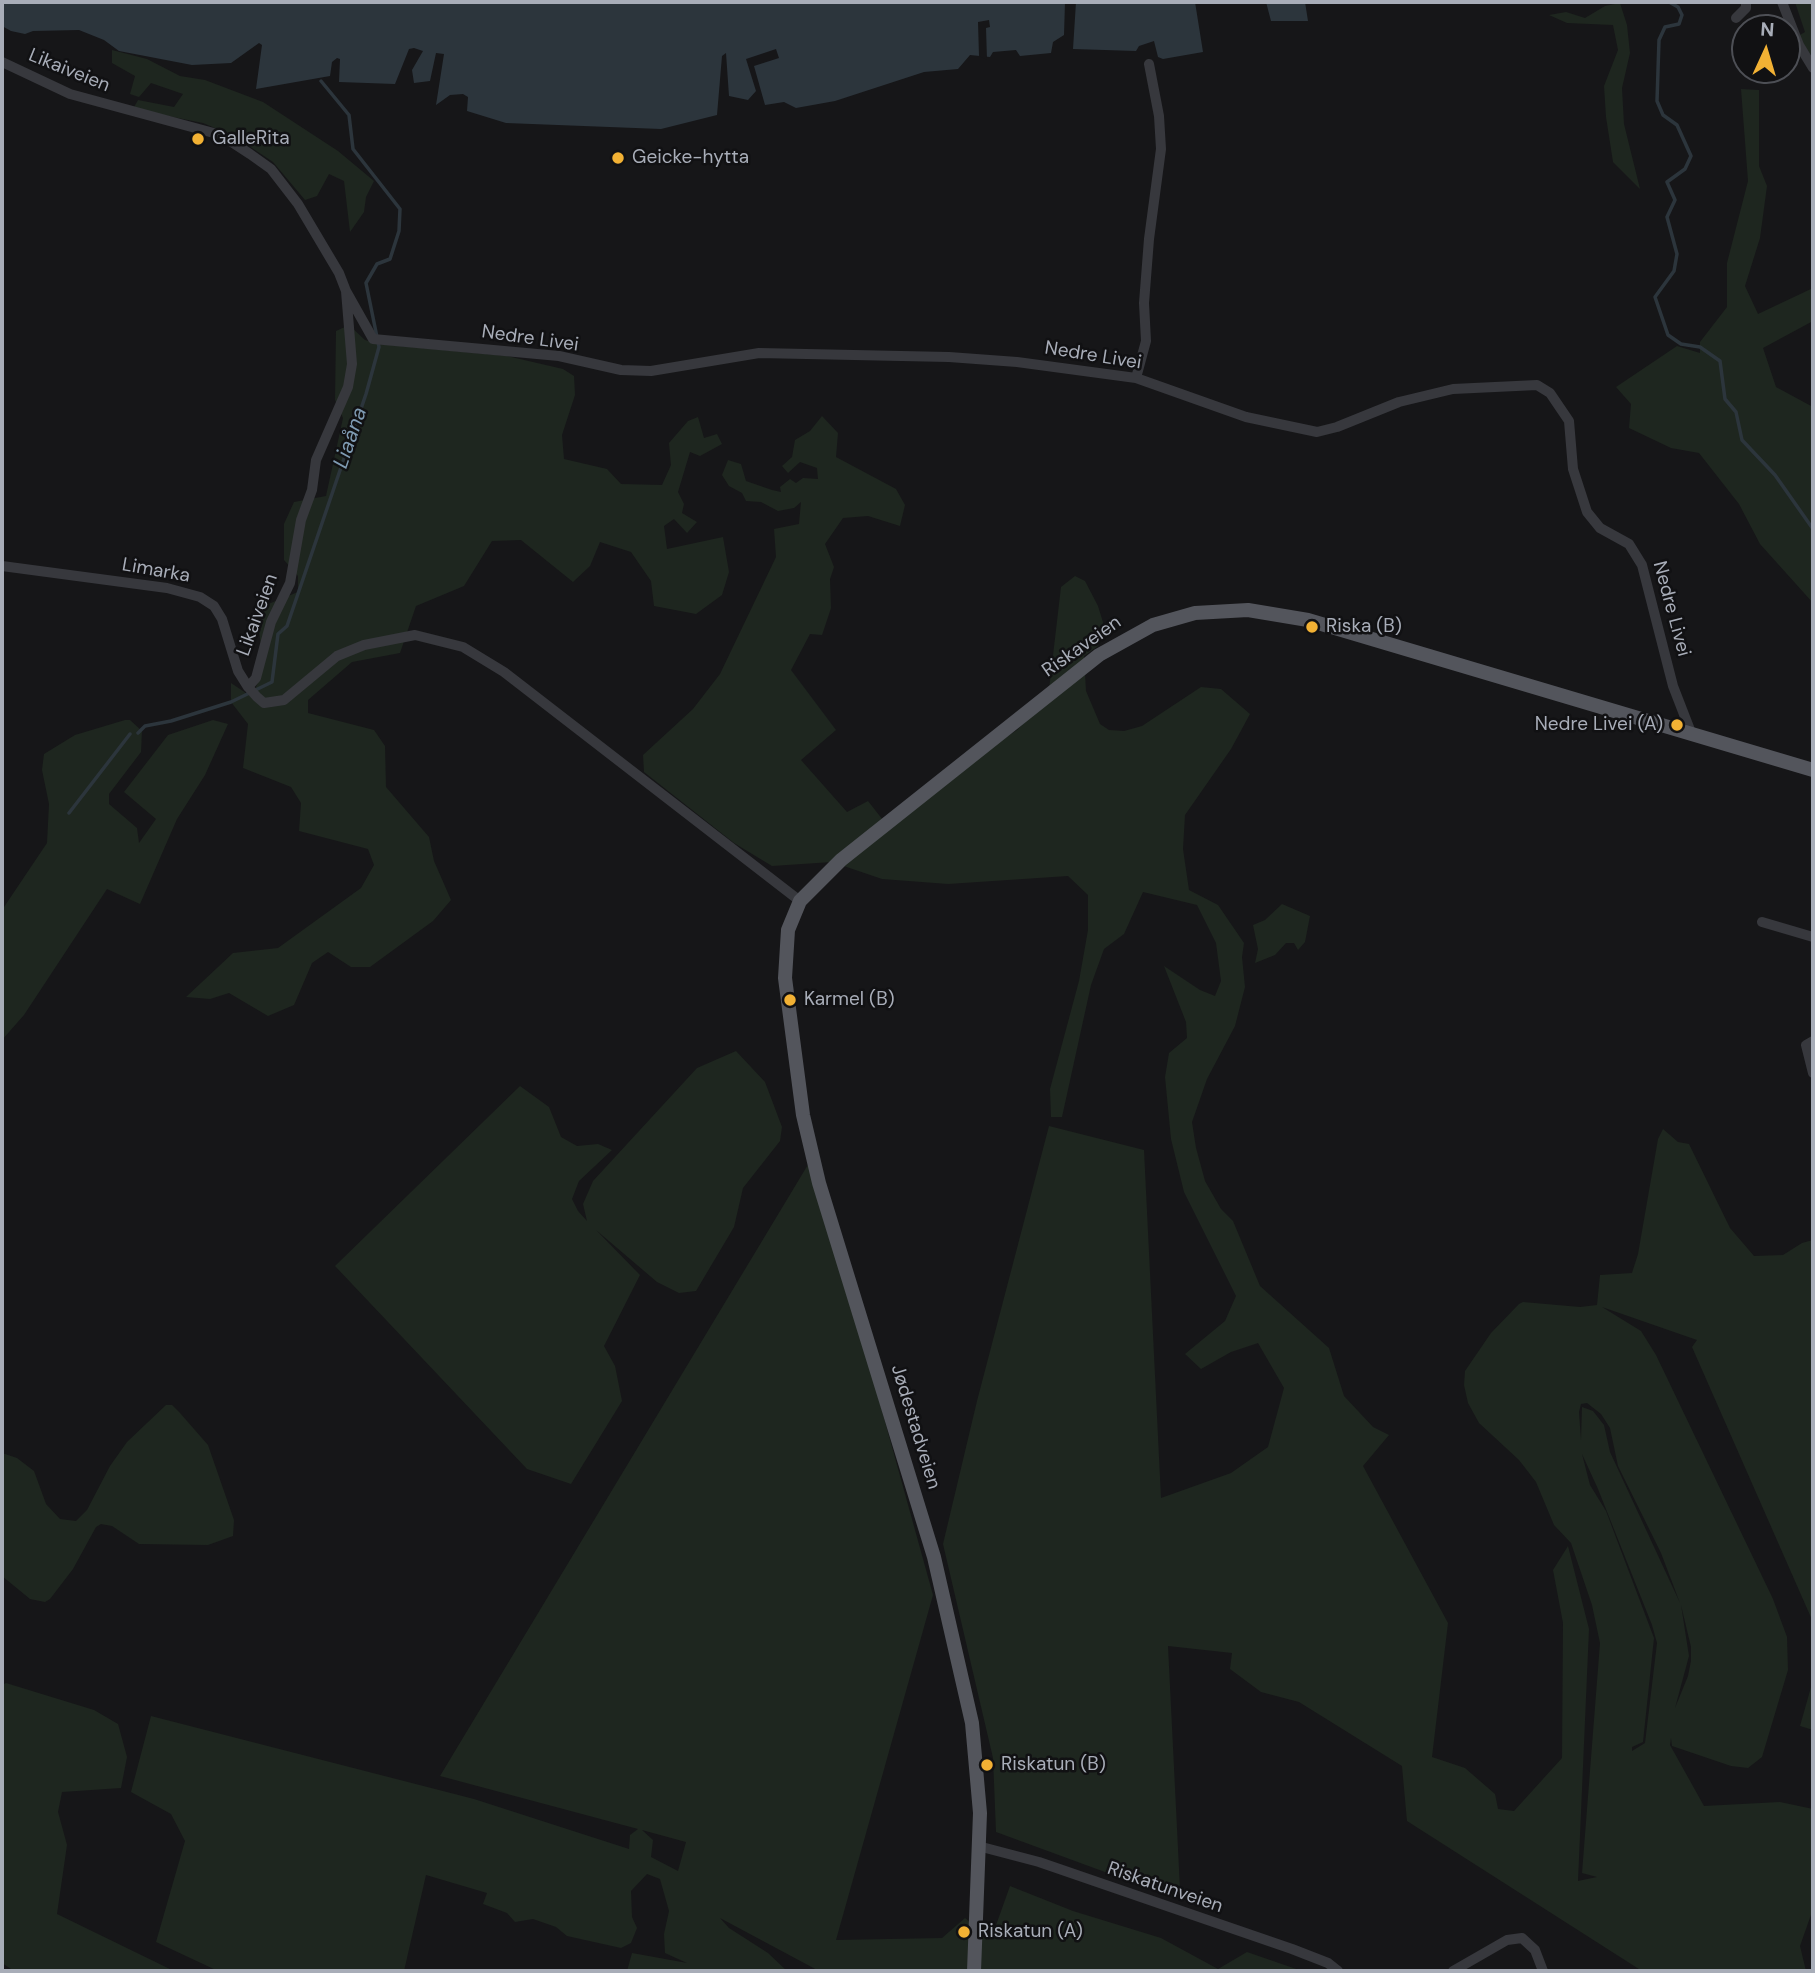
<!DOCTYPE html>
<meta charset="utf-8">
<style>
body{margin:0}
#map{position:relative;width:1815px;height:1973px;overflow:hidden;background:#161618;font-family:"DM Sans",sans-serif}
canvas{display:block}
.frame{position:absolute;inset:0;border:4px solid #a8adb8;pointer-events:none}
.north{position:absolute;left:1731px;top:14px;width:70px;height:70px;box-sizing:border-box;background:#111113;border:2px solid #4d4f55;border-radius:50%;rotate:4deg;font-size:19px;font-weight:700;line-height:28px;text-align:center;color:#a8adb8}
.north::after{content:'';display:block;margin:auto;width:24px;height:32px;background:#f2b134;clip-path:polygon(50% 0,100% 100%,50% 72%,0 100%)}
</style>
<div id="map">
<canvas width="1815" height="1973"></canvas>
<div class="frame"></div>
<div class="north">N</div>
</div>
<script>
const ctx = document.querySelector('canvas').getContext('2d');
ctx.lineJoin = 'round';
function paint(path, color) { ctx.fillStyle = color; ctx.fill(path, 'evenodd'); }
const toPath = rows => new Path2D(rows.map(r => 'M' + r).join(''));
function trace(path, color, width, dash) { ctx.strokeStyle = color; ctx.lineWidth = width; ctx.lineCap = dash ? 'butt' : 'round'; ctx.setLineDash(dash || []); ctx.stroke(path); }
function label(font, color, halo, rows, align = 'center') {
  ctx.font = font + ' "DM Sans",sans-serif'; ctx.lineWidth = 5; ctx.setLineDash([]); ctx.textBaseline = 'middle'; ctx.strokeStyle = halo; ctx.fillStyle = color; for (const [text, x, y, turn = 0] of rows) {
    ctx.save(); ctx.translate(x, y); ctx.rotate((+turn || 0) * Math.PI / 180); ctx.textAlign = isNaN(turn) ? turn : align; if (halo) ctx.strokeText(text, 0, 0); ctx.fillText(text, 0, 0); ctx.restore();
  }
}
const green = toPath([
 [1795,2,1813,2,1813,58,1798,36,1805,32],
 [1620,3,1627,25,1630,53,1622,88,1624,124,1640,189,1613,162,1606,117,1604,86,1618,50,1613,25,1567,23,1549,15,1566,12,1585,18,1605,6],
 [112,50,147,59,180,76,205,80,263,102,338,151,374,181,366,197,364,212,350,232,344,181,329,174,317,196,305,200,273,162,234,136,203,123,133,109,138,100,174,107,183,94,151,83,139,97,130,94,135,76,112,63],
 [1741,89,1759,90,1759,166,1767,186,1760,238,1745,286,1758,314,1813,288,1813,321,1763,348,1776,387,1813,407,1813,603,1760,544,1739,504,1699,453,1671,448,1629,428,1631,404,1616,387,1677,346,1700,353,1700,342,1727,307,1727,263,1748,181],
 [349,325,365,340,380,344,507,356,563,369,574,376,575,395,562,435,564,459,607,469,621,484,662,485,671,465,669,443,688,421,698,417,704,438,717,434,722,444,700,456,690,452,678,492,684,504,682,513,697,522,687,533,674,519,664,526,667,549,723,537,729,572,722,595,696,614,654,606,651,581,631,552,600,542,590,566,573,582,521,540,492,541,464,586,416,606,400,653,352,662,308,700,308,713,374,730,385,746,386,787,429,837,434,861,451,900,433,921,370,967,351,967,328,952,312,963,294,1005,268,1016,229,993,210,999,186,997,233,953,278,948,361,888,374,865,368,849,299,831,301,803,291,787,243,768,248,724,231,702,231,683,252,697,260,677,262,653,256,609,298,592,298,576,284,560,284,524,294,502,326,496,343,418,335,400,336,331],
 [822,416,838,433,836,457,896,489,905,505,900,526,868,516,843,518,825,544,834,567,830,579,831,608,822,635,810,634,791,670,836,730,801,760,847,812,868,801,890,829,983,752,1017,730,1048,698,1061,587,1075,576,1085,581,1098,606,1106,632,1098,646,1084,656,1086,691,1100,724,1109,730,1124,731,1142,726,1201,687,1221,689,1250,714,1231,749,1185,815,1183,849,1189,890,1218,905,1244,943,1242,957,1245,987,1235,1026,1207,1079,1192,1122,1196,1148,1205,1181,1221,1209,1233,1221,1260,1286,1329,1348,1344,1396,1373,1427,1389,1435,1363,1466,1448,1623,1432,1757,1465,1768,1495,1794,1498,1809,1514,1811,1562,1758,1563,1623,1553,1570,1568,1546,1589,1629,1578,1881,1597,1877,1582,1873,1600,1643,1592,1605,1571,1543,1554,1525,1536,1482,1519,1460,1479,1423,1468,1403,1464,1385,1465,1371,1491,1333,1519,1304,1523,1302,1580,1307,1597,1305,1600,1275,1632,1273,1638,1254,1658,1139,1663,1129,1678,1142,1689,1144,1730,1228,1754,1256,1783,1255,1802,1243,1813,1240,1813,1622,1692,1347,1697,1340,1602,1307,1641,1331,1656,1355,1773,1599,1787,1637,1788,1670,1762,1757,1748,1768,1731,1766,1672,1746,1671,1738,1670,1745,1704,1806,1780,1802,1813,1809,1813,1909,1800,1946,1806,1971,1642,1971,1407,1821,1402,1766,1299,1702,1261,1692,1230,1669,1232,1653,1168,1646,1180,1889,1173,1897,996,1832,993,1758,943,1544,977,1401,1049,1126,1144,1150,1161,1498,1231,1473,1268,1447,1284,1388,1258,1343,1231,1352,1201,1369,1185,1354,1225,1321,1236,1296,1184,1192,1171,1139,1165,1077,1169,1053,1187,1038,1186,1022,1164,966,1200,990,1215,996,1221,981,1216,943,1197,905,1143,892,1124,934,1104,949,1091,985,1062,1117,1051,1117,1050,1089,1079,981,1088,930,1088,895,1068,876,948,884,882,879,832,862,772,866,734,843,644,772,643,755,693,709,720,674,776,557,774,529,799,524,801,502,794,508,778,511,761,502,746,501,742,493,729,486,722,475,728,460,741,464,746,481,772,490,781,492,780,487,790,479,796,483,803,478,818,479,817,468,800,462,788,473,782,466,792,457,795,440,810,431],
 [1587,1403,1601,1414,1610,1428,1618,1466,1661,1553,1680,1603,1610,1452,1604,1425,1593,1411,1582,1407,1581,1440,1579,1412,1581,1404],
 [1582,1454,1598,1489,1652,1625,1657,1643,1645,1743,1632,1751,1632,1747,1643,1742,1654,1638,1606,1511,1590,1485],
 [1681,1605,1691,1647,1691,1661,1688,1676,1675,1708,1689,1656],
 [125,720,130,720,142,731,141,752,109,794,109,804,137,828,139,843,156,819,124,792,168,735,213,720,228,724,205,775,177,819,140,904,107,889,24,1015,2,1040,2,910,47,843,49,804,42,770,44,754,75,735],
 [1282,904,1310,916,1305,942,1298,950,1294,943,1286,943,1275,955,1255,963,1258,949,1253,925,1265,920],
 [736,1051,765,1082,782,1127,780,1141,743,1188,734,1227,696,1291,679,1293,657,1282,596,1230,640,1275,604,1346,615,1366,622,1401,571,1484,527,1469,335,1266,520,1086,549,1107,561,1137,577,1146,598,1144,612,1150,579,1181,572,1199,578,1211,587,1221,583,1204,593,1181,697,1068],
 [812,1158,933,1595,836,1940,942,1938,965,1918,987,1936,995,1928,1010,1886,1073,1911,1161,1938,1218,1969,1247,1952,1302,1971,819,1971,720,1918,729,1928,768,1953,787,1971,627,1971,632,1953,687,1963,665,1953,664,1934,669,1911,660,1879,647,1874,631,1891,632,1917,637,1928,631,1943,621,1948,567,1936,556,1927,533,1919,515,1922,507,1913,483,1904,487,1893,426,1875,404,1971,218,1971,156,1942,185,1841,171,1814,131,1792,151,1716,474,1799,629,1849,630,1835,638,1829,440,1776],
 [642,1830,686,1842,678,1871,651,1857,653,1840],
 [166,1405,172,1405,180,1413,208,1445,234,1520,233,1536,208,1545,139,1544,112,1526,101,1524,96,1527,73,1569,50,1599,45,1602,30,1599,2,1576,2,1453,17,1458,34,1471,46,1504,60,1519,76,1521,87,1510,110,1466,127,1442],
 [1813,1680,1813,1730,1800,1726],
 [6,1683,94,1710,118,1724,127,1757,121,1788,62,1792,58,1812,67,1845,57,1914,174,1971,14,1971,2,1963,2,1685]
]);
const water = toPath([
 [2,2,1065,2,1064,35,1053,42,1051,53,1020,56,1016,50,993,52,990,57,970,55,958,69,924,72,835,101,796,108,784,102,765,105,754,66,779,58,776,49,746,59,756,91,748,100,729,96,726,53,722,56,717,115,661,129,506,123,467,111,468,97,463,94,450,95,436,105,444,54,436,53,430,81,414,83,412,70,423,51,414,48,409,49,395,84,339,82,340,59,337,58,332,62,330,76,256,89,262,45,259,43,231,63,192,65,119,51,104,40,79,30,33,31,25,34,11,31,2,26],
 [1076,2,1195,2,1203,52,1163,59,1158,57,1154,41,1139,46,1136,51,1073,49],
 [1266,2,1305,2,1308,21,1271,21]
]);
const pier = toPath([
 [989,20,990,27,986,28,987,60,979,56,978,22]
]);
const stream = toPath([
 [1669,2,1678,7,1682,15,1679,24,1665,27,1659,40,1657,101,1663,115,1677,125,1691,156,1685,169,1667,182,1675,200,1667,217,1677,254,1674,271,1655,297,1668,335,1681,344,1700,347,1720,361,1725,399,1736,412,1742,440,1775,475,1813,529],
 [138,733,145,726,171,721,231,702,272,682,278,634,287,626,366,394,379,347,366,283,377,264,390,259,399,231,400,209,353,149,349,115,321,81],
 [69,813,130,734]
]);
const minor = toPath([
 [1782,2,1799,45,1813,68],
 [1736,18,1746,8,1746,2],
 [2,62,70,94,221,135,250,154,271,169,298,204,339,273,346,291,352,364,348,387,316,460,312,490,301,520,290,583,271,622,256,678,248,687,257,697,264,703,284,700,337,656,364,645,415,635,463,647,504,672,800,901],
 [346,291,373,339,559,356,621,370,651,371,759,353,949,357,1017,362,1136,378,1246,417,1317,432,1337,427,1399,402,1453,389,1537,385,1550,393,1569,421,1573,469,1587,512,1600,528,1629,544,1642,565,1673,686,1692,735],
 [1136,378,1146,341,1144,303,1149,239,1161,149,1159,116,1149,64],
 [2,566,167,588,200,597,214,606,222,619,238,671,248,687],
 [1762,922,1813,937],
 [1813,1041,1806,1045,1813,1073],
 [978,1846,1039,1862,1292,1949,1328,1963,1338,1971],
 [1453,1971,1507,1940,1522,1938,1535,1950,1543,1971]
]);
const major = toPath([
 [974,1971,980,1813,972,1723,934,1557,819,1183,803,1115,785,978,788,930,800,901,841,860,1099,655,1153,625,1195,613,1248,610,1308,620,1813,770]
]);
const markers = [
 [198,139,7,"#f2b134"],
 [618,158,7,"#f2b134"],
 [1312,627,7,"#f2b134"],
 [1677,725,7,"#f2b134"],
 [790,1000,7,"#f2b134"],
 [987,1765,7,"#f2b134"],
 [964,1932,7,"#f2b134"]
];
const streetNames = [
 ["Likaiveien",69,71,22],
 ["Nedre Livei",530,339,8],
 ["Nedre Livei",1093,356,9],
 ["Limarka",156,571,10],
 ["Nedre Livei",1671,609,75],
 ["Likaiveien",258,615,-70],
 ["Riskaveien",1082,647,-35],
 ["Jødestadveien",915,1427,73],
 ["Riskatunveien",1165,1888,19]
];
const poiNames = [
 ["GalleRita",212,139],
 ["Geicke-hytta",632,158],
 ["Riska (B)",1326,627],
 ["Nedre Livei (A)",1663,725,"right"],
 ["Karmel (B)",804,1000],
 ["Riskatun (B)",1001,1765],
 ["Riskatun (A)",978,1932]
];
const waterNames = [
 ["Liaåna",351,438,-71]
];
paint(green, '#1e261f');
paint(water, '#2c353c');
paint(pier, '#161618');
trace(stream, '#2c353c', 3.5);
trace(minor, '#37383d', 10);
trace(major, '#53555c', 14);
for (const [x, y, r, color] of markers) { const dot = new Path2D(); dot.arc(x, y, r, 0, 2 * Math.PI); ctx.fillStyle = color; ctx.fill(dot); trace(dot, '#111113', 2.5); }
label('19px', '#a8adb8', '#111113', streetNames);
label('19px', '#a8adb8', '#111113', poiNames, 'left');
label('italic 21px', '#7f9bb3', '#111113', waterNames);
</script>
